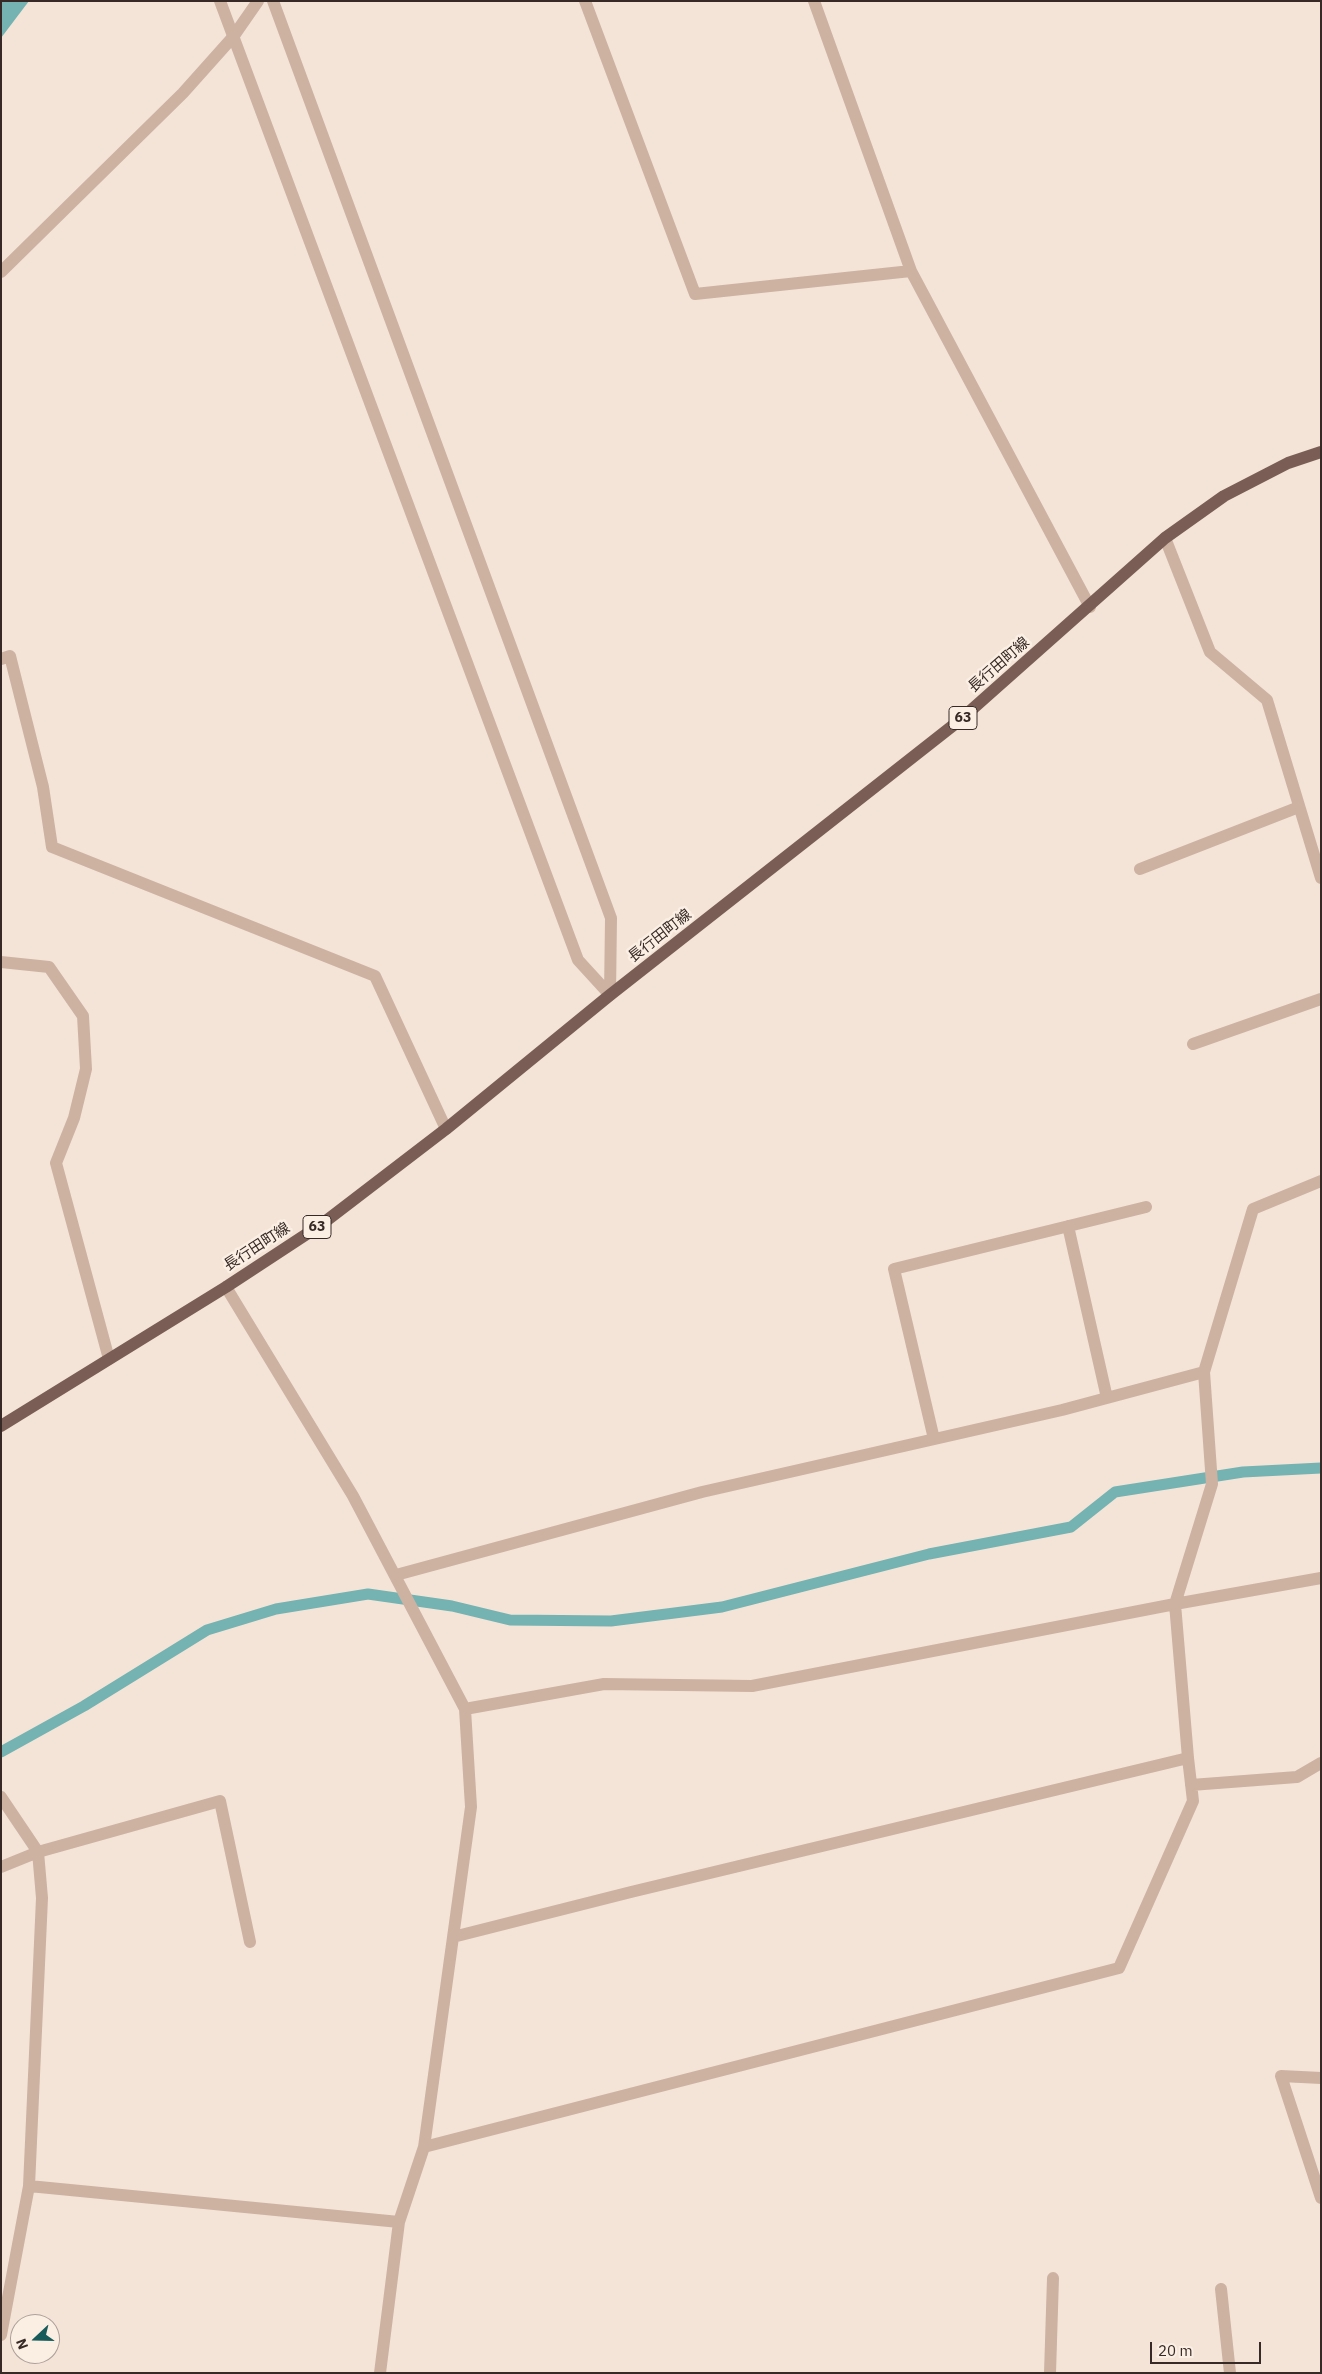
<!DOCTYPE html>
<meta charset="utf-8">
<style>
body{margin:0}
#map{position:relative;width:1322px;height:2374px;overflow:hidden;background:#f4e4d8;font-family:"IBM Plex Sans",sans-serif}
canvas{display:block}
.frame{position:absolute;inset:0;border:2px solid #372925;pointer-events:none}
.north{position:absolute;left:10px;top:2314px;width:50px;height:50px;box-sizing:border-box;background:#fbefe4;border:1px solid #ada098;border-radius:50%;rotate:249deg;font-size:14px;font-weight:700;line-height:20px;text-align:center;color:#372925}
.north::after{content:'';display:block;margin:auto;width:18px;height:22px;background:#175c5b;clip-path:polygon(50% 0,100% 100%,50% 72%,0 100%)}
.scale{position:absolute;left:1150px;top:2342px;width:111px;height:22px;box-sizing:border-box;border:2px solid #372925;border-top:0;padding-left:6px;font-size:15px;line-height:18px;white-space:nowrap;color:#372925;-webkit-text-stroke:4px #fbefe4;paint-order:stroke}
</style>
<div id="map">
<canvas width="1322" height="2374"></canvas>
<div class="frame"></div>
<div class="north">N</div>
<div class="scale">20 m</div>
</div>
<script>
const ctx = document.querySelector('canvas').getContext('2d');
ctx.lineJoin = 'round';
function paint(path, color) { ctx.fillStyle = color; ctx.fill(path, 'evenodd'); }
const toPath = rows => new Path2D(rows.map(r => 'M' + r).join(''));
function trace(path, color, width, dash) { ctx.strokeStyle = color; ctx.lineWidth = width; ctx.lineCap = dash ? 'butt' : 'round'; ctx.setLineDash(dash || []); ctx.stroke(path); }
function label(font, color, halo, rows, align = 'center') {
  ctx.font = font + ' "IBM Plex Sans","Noto Sans JP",sans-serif'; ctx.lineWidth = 5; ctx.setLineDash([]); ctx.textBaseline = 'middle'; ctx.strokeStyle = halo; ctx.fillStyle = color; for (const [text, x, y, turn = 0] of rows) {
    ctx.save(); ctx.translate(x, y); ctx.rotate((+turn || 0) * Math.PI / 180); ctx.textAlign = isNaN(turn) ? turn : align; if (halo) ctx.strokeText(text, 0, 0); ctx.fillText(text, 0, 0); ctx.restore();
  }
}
const water = toPath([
 [1,1,29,1,1,38]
]);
const stream = toPath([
 [1,1752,84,1706,207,1630,276,1609,368,1594,452,1606,510,1620,611,1621,722,1607,929,1554,1071,1527,1115,1492,1243,1472,1321,1468]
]);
const minor = toPath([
 [585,1,695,294,911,271],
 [814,1,911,271,1090,607],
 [1,272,183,93,233,37,258,1],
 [1165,538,1210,652,1267,700,1321,878],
 [1,659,10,656,43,787,52,847,375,976,446,1129],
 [1140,869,1299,807],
 [1,962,49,967,83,1016,86,1069,74,1118,56,1163,109,1359],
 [1193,1044,1321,999],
 [1068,1226,1107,1398],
 [226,1287,353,1496,465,1709,471,1807,424,2147,399,2222,380,2373],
 [1204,1372,1212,1484,1175,1604,1321,1578],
 [934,1439,894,1269,1146,1207],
 [396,1575,702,1492,1062,1410,1204,1372,1253,1209,1321,1181],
 [465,1709,604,1684,752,1686,1175,1604,1188,1758],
 [1191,1785,1297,1777,1321,1763],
 [1,1797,38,1852,42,1898,29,2186,1,2335],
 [1,1867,38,1852,220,1801,250,1942],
 [1321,2078,1281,2076,1321,2198],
 [424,2147,1119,1968,1193,1801,1188,1758,631,1892,453,1937],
 [29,2186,399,2222],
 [1221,2289,1230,2373],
 [1050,2373,1053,2278]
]);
const tertiary = toPath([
 [220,1,578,960,610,995],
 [273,1,611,918,610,995]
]);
const primary = toPath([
 [1,1426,226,1287,322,1224,446,1129,610,995,960,720,1165,538,1224,496,1288,463,1321,452]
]);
const shields = [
 [963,718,28],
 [317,1227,28]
];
const shieldNames = [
 ["63",963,718],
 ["63",317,1227]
];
const streetNames = [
 ["長行田町線",999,665,-41],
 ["長行田町線",660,936,-38],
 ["長行田町線",257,1247,-33]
];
paint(water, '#74b3b1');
trace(stream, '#74b3b1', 11);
trace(minor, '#cdb2a2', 12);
trace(tertiary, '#cdb2a2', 12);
trace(primary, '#7a5e55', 12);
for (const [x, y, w] of shields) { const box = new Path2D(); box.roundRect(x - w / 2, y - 11.5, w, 23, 4); ctx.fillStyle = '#fbefe4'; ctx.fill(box); trace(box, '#372925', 1); }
label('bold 14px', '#372925', null, shieldNames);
label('15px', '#372925', '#fbefe4', streetNames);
</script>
